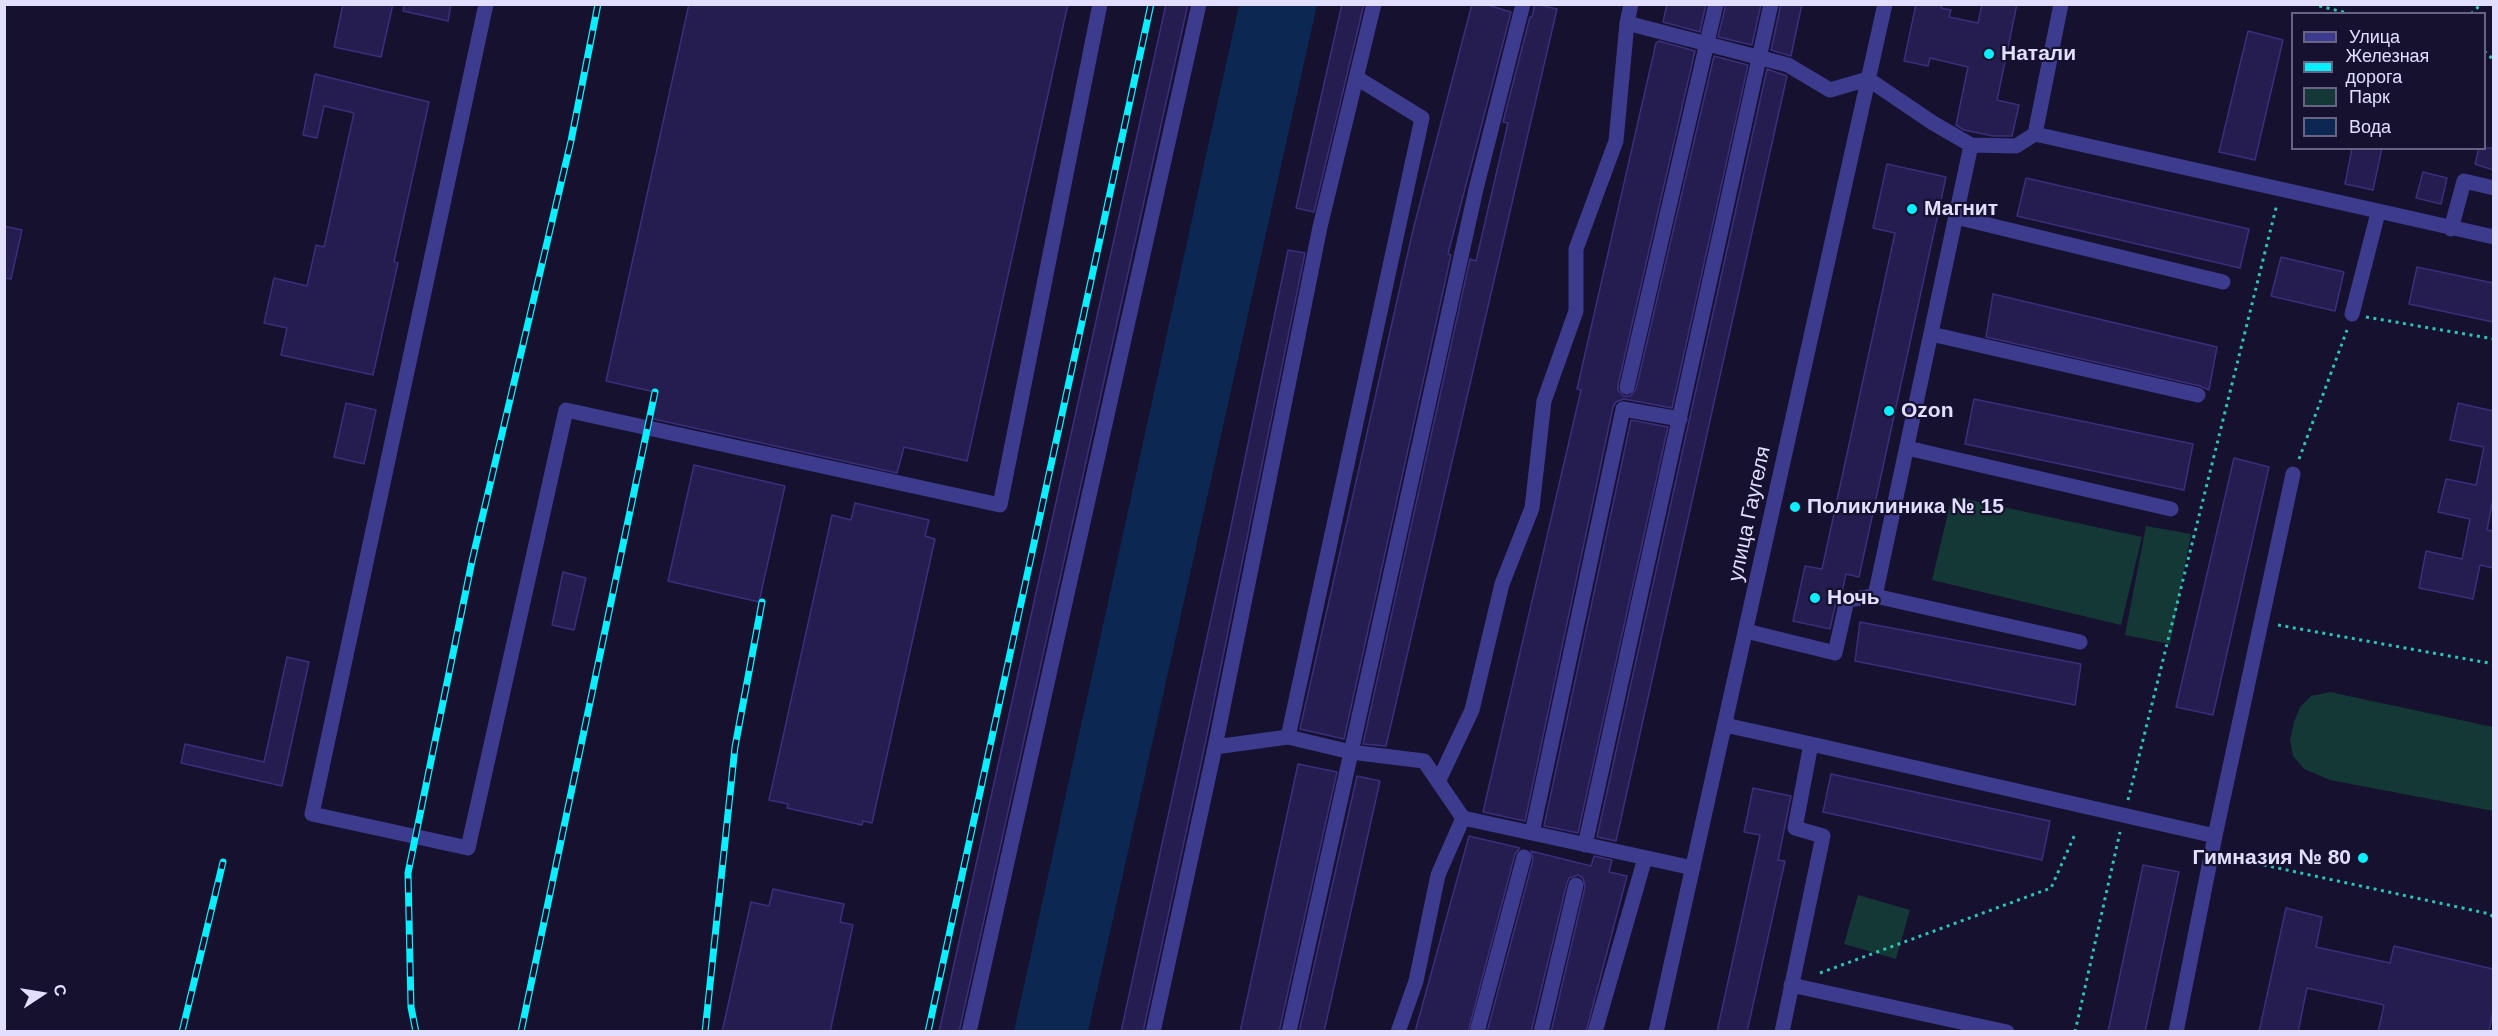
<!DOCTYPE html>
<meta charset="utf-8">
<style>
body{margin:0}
#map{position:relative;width:2498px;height:1036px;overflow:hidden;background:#15112e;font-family:Arial,sans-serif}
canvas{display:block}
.frame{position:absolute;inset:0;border:6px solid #e1deff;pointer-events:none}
.legend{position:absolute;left:2291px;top:12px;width:195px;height:138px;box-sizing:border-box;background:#15112e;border:2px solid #676382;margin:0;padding:8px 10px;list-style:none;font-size:18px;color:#e1deff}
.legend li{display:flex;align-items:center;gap:12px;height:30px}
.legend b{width:30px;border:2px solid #676382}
.north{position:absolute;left:12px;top:964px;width:60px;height:60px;-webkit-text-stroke:4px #15112e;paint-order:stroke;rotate:78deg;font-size:16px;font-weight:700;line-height:24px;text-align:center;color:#e1deff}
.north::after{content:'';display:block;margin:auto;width:21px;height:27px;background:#e1deff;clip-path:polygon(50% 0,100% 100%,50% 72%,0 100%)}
</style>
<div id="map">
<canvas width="2498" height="1036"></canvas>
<div class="frame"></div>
<ul class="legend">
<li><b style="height:8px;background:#3c3b8e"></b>Улица</li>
<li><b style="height:8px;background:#0aefff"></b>Железная дорога</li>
<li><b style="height:16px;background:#143836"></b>Парк</li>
<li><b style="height:16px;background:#0c2852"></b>Вода</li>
</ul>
<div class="north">С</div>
</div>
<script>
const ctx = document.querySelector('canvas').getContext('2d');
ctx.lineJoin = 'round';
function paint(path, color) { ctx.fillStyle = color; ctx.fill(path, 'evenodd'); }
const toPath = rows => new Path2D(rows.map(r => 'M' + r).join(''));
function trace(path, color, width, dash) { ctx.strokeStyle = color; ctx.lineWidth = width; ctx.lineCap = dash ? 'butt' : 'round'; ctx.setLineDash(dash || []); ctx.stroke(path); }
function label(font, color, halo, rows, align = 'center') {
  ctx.font = font + ' Arial,sans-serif'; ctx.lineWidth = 4.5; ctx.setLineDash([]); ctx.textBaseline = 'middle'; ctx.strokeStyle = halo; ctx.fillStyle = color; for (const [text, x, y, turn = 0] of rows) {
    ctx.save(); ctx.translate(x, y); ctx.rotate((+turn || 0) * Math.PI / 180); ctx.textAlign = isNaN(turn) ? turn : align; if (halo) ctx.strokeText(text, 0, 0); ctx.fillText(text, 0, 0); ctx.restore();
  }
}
const green = toPath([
 [1952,496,2142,537,2121,625,1932,580],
 [2146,526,2191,534,2170,644,2125,635],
 [2330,692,2493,727,2493,811,2330,780,2304,769,2293,756,2290,740,2294,722,2300,707,2311,696],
 [1858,895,1910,910,1896,959,1844,944]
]);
const water = toPath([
 [1239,5,1317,5,1088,1031,1014,1031]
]);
const building = toPath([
 [343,4,393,4,381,57,334,47,343,4],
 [404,4,451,4,448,21,403,11,404,4],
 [689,4,1068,4,967,461,904,447,897,473,649,418,655,392,606,381,689,4],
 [1166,4,1188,4,959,1032,939,1032,1166,4],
 [1342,4,1364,4,1314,212,1296,208,1342,4],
 [1472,4,1484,4,1511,12,1448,254,1451,255,1344,739,1300,729,1413,230,1472,4],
 [1535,4,1557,9,1386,746,1363,744,1470,259,1476,261,1508,123,1503,122,1530,17,1532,17,1535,4],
 [1667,4,1706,4,1700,32,1663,22,1667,4],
 [1726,4,1761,4,1752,45,1718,37,1726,4],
 [1781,4,1802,4,1791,56,1771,50,1781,4],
 [1916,4,1942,4,1941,8,1951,10,1949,17,1978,23,1982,4,2017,4,1997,100,2019,105,2012,136,1993,136,1964,130,1956,125,1968,67,1930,58,1928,66,1904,61,1916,4],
 [2248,31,2283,40,2255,160,2219,152,2248,31],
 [1659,41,1695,51,1618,385,1618,390,1624,396,1630,396,1636,389,1714,56,1748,65,1672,408,1624,399,1616,402,1613,407,1525,821,1483,812,1581,390,1577,389,1656,43,1659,41],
 [1767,69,1787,76,1616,841,1597,837,1767,69],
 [315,74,429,102,394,262,398,263,373,375,281,355,287,328,264,323,274,278,307,286,316,245,324,247,354,113,324,106,317,138,303,135,315,74],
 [2352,148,2382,148,2373,190,2345,184,2352,148],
 [2479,148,2493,148,2493,170,2475,164,2479,148],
 [1887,164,1946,177,1859,577,1846,574,1842,592,1837,598,1830,629,1793,621,1805,566,1822,569,1895,233,1873,228,1887,164],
 [2423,172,2447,178,2441,204,2416,198,2423,172],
 [2026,178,2249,229,2240,268,2017,216,2026,178],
 [4,226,22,230,11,279,4,278,4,226],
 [1288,250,1305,253,1205,745,1143,1032,1121,1032,1228,541,1288,250],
 [2281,257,2344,272,2335,311,2271,296,2281,257],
 [2417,267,2493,283,2493,322,2409,304,2417,267],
 [1993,294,2217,347,2209,390,2200,386,1986,337,1993,294],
 [1974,399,2193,444,2184,490,1965,444,1974,399],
 [346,403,376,410,364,464,334,457,346,403],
 [2458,403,2493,411,2493,499,2487,530,2493,531,2493,568,2480,565,2473,599,2419,588,2426,551,2462,559,2470,519,2438,512,2446,479,2476,485,2484,447,2450,440,2458,403],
 [1631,420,1668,427,1578,833,1544,826,1631,420],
 [2234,458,2269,467,2213,715,2176,707,2234,458],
 [694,465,785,486,759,602,668,581,694,465],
 [855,503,929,520,925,536,935,539,872,823,863,821,862,825,787,808,788,804,769,800,832,515,851,520,855,503],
 [563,572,586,578,574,630,552,625,563,572],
 [1860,622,2081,664,2075,705,1855,661,1860,622],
 [287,657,309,662,282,786,181,763,185,744,264,762,287,657],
 [1298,764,1337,772,1279,1032,1240,1032,1298,764],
 [1831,774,2050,821,2042,860,1823,812,1831,774],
 [1357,776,1380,781,1324,1032,1299,1032,1357,776],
 [1753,788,1791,796,1778,860,1785,861,1747,1032,1717,1032,1760,835,1744,832,1753,788],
 [1469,836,1520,848,1515,854,1468,1032,1415,1032,1469,836],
 [1531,851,1591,866,1594,856,1612,860,1609,872,1627,876,1586,1032,1551,1032,1585,887,1583,878,1578,875,1569,878,1567,883,1531,1032,1487,1032,1533,860,1531,851],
 [2143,865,2179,872,2145,1032,2108,1032,2143,865],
 [773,889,844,904,840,922,853,925,830,1032,722,1032,751,902,769,906,773,889],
 [2286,908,2322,917,2316,947,2390,963,2394,946,2493,969,2493,1010,2489,1032,2378,1032,2384,1005,2307,988,2298,1032,2259,1032,2286,908]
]);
const path = toPath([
 [2312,4,2351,14],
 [2471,14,2481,4],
 [2484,51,2494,60],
 [2366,317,2494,339],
 [2299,459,2347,330],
 [2278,625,2494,664],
 [2128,800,2277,204],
 [2227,857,2490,914,2494,918],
 [1820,973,2051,888,2076,832],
 [2075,1032,2120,832]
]);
const minor = toPath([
 [486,4,312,814,468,848,566,410,1000,505,1100,4],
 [2061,4,2035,134,2494,237],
 [1627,23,1631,4],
 [1956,217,2223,282],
 [2451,229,2464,181,2494,188],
 [2352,314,2378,213],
 [1931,334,2198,395],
 [1627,387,1716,4],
 [1907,448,2171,509],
 [1875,596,2080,642],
 [1746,631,1835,653,1847,600,1875,596,1971,145],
 [1725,725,1811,744,1795,828,1823,836,1782,1032],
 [1288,737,1351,752,1424,761,1463,818,1693,868],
 [1811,744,2215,836,2176,1032],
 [1215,747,1288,737,1422,118,1357,78],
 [1438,782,1472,710,1502,584,1532,508,1544,401,1576,311,1576,249,1616,141,1627,23,1788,65,1830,90,1868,79,1933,123,1971,145,2016,146,2035,134],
 [1532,833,1623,409,1680,419],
 [2215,836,2293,474],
 [1585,845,1771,4],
 [1791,985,2007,1032],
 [969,1032,1199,4],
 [1153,1032,1215,747,1320,227,1374,4],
 [1289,1032,1476,189,1523,4],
 [1398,1032,1416,981,1438,875,1463,818],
 [1477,1032,1524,857],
 [1541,1032,1576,885],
 [1595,1032,1645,858],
 [1656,1032,1885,4]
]);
const rail = toPath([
 [182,1032,223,862],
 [416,1032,411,1007,408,873,472,561,571,141,598,4],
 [521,1032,655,392],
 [705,1032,735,747,762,602],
 [928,1032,1151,4]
]);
const markers = [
 [1989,54,6,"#0aefff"],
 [1912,209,6,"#0aefff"],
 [1889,411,6,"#0aefff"],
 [1795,507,6,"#0aefff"],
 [1815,598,6,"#0aefff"],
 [2363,858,6,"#0aefff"]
];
const poiNames = [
 ["Натали",2001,54],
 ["Магнит",1924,209],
 ["Ozon",1901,411],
 ["Поликлиника № 15",1807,507],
 ["Ночь",1827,598],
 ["Гимназия № 80",2351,858,"right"]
];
const streetNames = [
 ["улица Гаугеля",1750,514,-78]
];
paint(green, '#143836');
paint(water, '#0c2852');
paint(building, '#251d4f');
trace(building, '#3b2e7c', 1.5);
trace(path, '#2ec3b5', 3, [3, 4.5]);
trace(minor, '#3c3b8e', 15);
trace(rail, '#0aefff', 7);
trace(rail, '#15112e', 4.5, [14]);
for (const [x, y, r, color] of markers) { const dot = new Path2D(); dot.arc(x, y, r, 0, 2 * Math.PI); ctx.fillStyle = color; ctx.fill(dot); trace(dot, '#15112e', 2); }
label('bold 21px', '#e1deff', '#15112e', poiNames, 'left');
label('21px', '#e1deff', '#15112e', streetNames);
</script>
